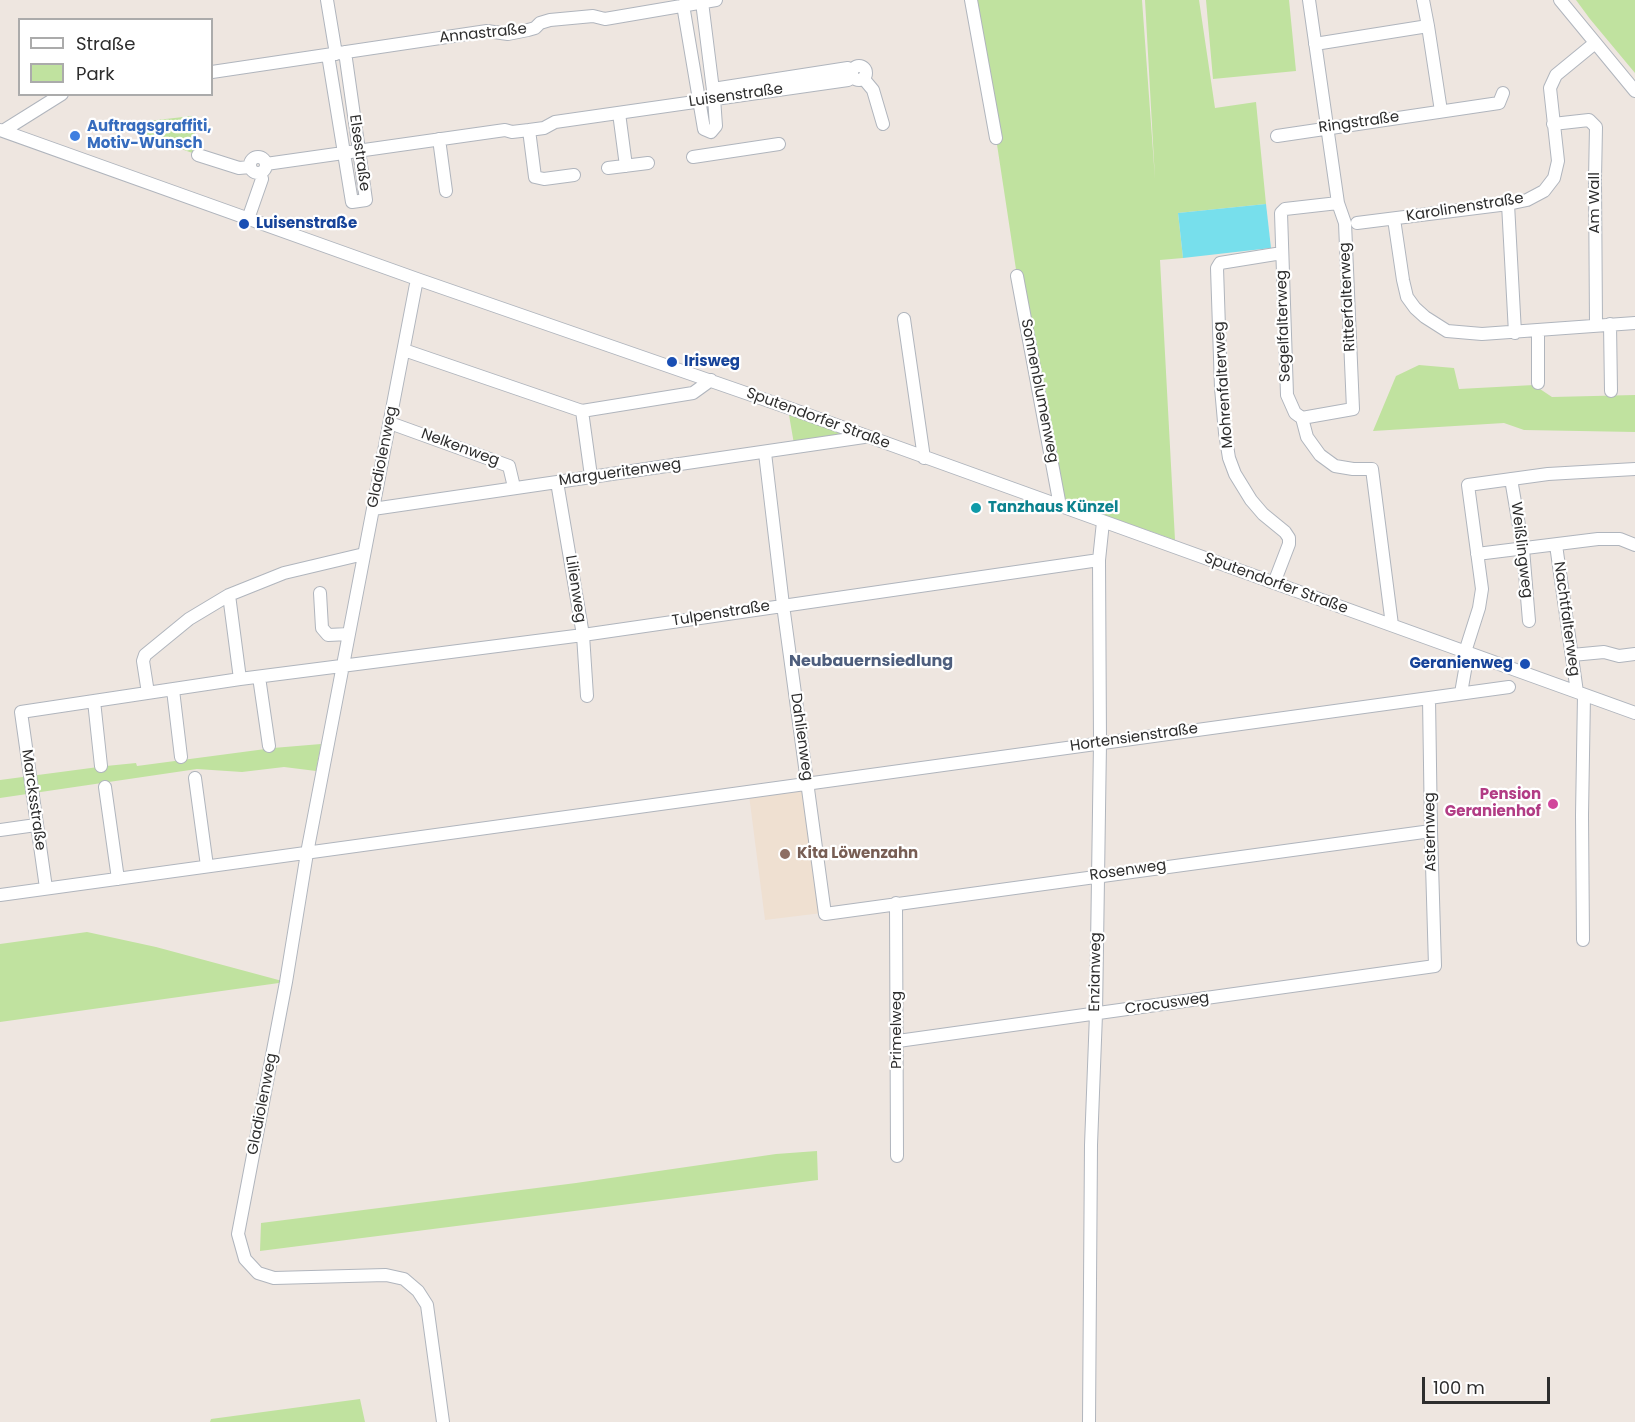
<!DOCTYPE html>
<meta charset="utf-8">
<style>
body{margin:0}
#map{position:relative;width:1635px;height:1422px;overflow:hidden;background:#eee6e0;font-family:Poppins,sans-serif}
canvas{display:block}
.legend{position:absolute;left:18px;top:18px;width:195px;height:78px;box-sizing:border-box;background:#fff;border:2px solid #ababab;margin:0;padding:8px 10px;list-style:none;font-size:18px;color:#2d2d2d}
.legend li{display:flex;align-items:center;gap:12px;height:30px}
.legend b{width:30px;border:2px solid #ababab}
.scale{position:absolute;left:1422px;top:1377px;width:128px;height:27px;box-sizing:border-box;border:3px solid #2d2d2d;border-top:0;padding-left:8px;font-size:18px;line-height:21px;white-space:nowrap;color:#2d2d2d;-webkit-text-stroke:4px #fff;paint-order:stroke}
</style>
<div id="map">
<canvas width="1635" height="1422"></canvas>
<ul class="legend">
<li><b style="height:8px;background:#fff"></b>Straße</li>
<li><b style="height:16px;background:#c0e29f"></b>Park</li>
</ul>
<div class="scale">100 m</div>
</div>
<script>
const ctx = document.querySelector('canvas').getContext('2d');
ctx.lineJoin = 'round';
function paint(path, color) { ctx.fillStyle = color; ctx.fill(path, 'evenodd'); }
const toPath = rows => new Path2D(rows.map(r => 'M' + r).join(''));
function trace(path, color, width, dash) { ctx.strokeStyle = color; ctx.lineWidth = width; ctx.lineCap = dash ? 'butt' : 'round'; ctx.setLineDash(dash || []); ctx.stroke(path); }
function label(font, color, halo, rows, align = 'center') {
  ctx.font = font + ' Poppins,sans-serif'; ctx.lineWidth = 4.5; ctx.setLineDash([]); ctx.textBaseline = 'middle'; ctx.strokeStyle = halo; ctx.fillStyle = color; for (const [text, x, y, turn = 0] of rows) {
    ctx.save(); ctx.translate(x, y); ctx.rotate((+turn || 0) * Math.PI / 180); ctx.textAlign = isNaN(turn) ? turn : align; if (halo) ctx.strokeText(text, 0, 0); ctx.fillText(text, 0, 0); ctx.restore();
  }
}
const education = toPath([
 [805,788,822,913,765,920,749,795]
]);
const green = toPath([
 [971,0,1142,0,1155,179,1145,0,1199,0,1215,108,1256,102,1266,204,1178,213,1183,258,1160,260,1175,540,1059,499,1017,276,996,138],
 [1206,0,1289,0,1296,71,1213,79],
 [1576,0,1635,0,1635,73,1590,19],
 [192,116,198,155,139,134,139,122],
 [1419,365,1454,368,1459,389,1534,385,1552,397,1635,395,1635,432,1524,430,1504,423,1373,431,1396,376],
 [789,415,844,433,845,434,794,444],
 [321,744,316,771,284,767,242,772,197,769,0,798,0,780,106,766,136,763,137,766,273,748],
 [87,932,156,947,286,982,0,1022,0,944],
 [817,1151,818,1180,260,1251,261,1223,576,1183,776,1154],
 [360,1399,365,1422,210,1422,211,1419]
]);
const water = toPath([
 [1266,204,1271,248,1183,258,1178,213]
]);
const minor = toPath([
 [327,0,336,54],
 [971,0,996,138],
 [1423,0,1428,26],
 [1560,0,1635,91],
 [683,5,704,129,711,132,716,126,714,98,702,2],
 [1315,44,1428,26,1441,111],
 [328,55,352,202,366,200,345,52],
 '852 73a7 7 0 1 1 14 0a7 7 0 1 1-14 0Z',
 [212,72,487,31,508,34,528,30,535,28,540,23,550,20,593,16,605,19,716,0],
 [863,78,873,90,883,124],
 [713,89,848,68,852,70],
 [619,113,626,166],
 [1553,124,1589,120,1596,127,1595,179,1596,325],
 [0,130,417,279,789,408,1635,713],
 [529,130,535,177,544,179,574,175],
 [3,131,62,94],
 [1277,136,1499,103,1503,93],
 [439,139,446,191],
 [198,155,239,168,250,167],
 '250 165a8 8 0 1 1 16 0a8 8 0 1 1-16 0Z',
 [693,157,779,144],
 [266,164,505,130,512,132,529,130,544,128,555,122,820,84,848,80,853,77],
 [608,168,648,163],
 [1338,203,1285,209,1281,213,1287,395,1295,413,1302,418,1307,437,1320,455,1335,466,1353,469,1372,469,1392,625],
 [1508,204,1515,333],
 [248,219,262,179,260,173],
 [1394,219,1403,280,1407,297,1415,308,1425,317,1447,331,1482,334,1635,323],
 [1357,223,1508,204,1527,200,1544,191,1554,178,1558,161,1550,88,1556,75,1595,43],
 [1017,276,1060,506],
 [417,279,307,853,286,982,238,1234,245,1259,258,1273,274,1278,386,1275,404,1279,418,1291,427,1305,443,1422],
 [904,319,924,458],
 [1610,324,1611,391],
 [1538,331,1538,383],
 [404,350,582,411,693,393,711,380],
 [582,411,591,476],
 [1302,418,1353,409,1345,223,1338,203,1309,0],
 [390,423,509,466,514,487],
 [765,453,783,605,825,914,1431,831],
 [1511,479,1523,549,1529,621],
 [557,482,583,635,587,696],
 [373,509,864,437],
 [1556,545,1577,692],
 [1477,554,1598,539,1620,539,1635,545],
 [1274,583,1289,544,1289,538,1285,532,1263,514,1251,500,1235,474,1229,458,1225,433,1221,388,1217,268,1220,263,1282,253],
 [320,593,322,628,328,635,349,634],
 [229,595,240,679],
 [1465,652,1479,608,1482,589,1468,485,1548,474,1635,469],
 [1572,655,1604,652,1619,656,1635,654],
 [259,677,269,746],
 [173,690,181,757],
 [148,693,143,661,145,655,189,619,229,595,284,573,364,554],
 [1461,693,1468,653],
 [94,701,101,766],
 [195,778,207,866],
 [105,787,118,879],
 [0,830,36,825],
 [46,888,21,712,240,679,583,635,1099,560],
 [0,895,1509,687],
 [896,903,897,1156],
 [1583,940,1582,815,1584,695],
 [898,1041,1435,966,1431,831,1429,698],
 [1089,1422,1091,1145,1096,1014,1100,743,1099,560,1103,522]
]);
const markers = [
 [75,136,6,"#3f7fe0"],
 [244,224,6,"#1a4fb4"],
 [672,362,6,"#1a4fb4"],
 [976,508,6,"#0f9aa8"],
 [1525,664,6,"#1a4fb4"],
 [1553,804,6,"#d1479c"],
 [785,854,6,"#8d6e63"]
];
const streetNames = [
 ["Annastraße",483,34,-6],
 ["Luisenstraße",736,96,-8],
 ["Ringstraße",1359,123,-8],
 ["Elsestraße",359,153,82],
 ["Am Wall",1595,203,-90],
 ["Karolinenstraße",1465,208,-9],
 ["Ritterfalterweg",1348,297,-93],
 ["Segelfalterweg",1284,326,-92],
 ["Mohrenfalterweg",1224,385,-94],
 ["Sonnenblumenweg",1039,391,79],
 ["Sputendorfer Straße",818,419,20],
 ["Nelkenweg",460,448,20],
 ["Gladiolenweg",383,457,-79],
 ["Margueritenweg",620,473,-8],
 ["Weißlingweg",1521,550,83],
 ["Sputendorfer Straße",1276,584,20],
 ["Lilienweg",575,589,81],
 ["Tulpenstraße",721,614,-9],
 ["Nachtfalterweg",1566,619,82],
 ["Dahlienweg",801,737,82],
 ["Hortensienstraße",1134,738,-8],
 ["Marcksstraße",33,800,82],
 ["Asternweg",1431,832,-91],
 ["Rosenweg",1128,871,-8],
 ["Enzianweg",1096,972,-89],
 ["Crocusweg",1167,1004,-8],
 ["Primelweg",897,1030,-90],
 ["Gladiolenweg",263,1104,-79]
];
const shopNames = [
 ["Auftragsgraffiti,",87,127],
 ["Motiv-Wunsch",87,144]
];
const transitNames = [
 ["Luisenstraße",256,224],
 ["Irisweg",684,362],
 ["Geranienweg",1513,664,"right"]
];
const cultureNames = [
 ["Tanzhaus Künzel",988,508]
];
const hotelNames = [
 ["Pension",1541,795],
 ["Geranienhof",1541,812]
];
const educationNames = [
 ["Kita Löwenzahn",797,854]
];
const neighbourhoodNames = [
 ["Neubauernsiedlung",871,662]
];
paint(education, '#efe0d1');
paint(green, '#c0e29f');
paint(water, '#77dfec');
trace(minor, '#b0b5bd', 14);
trace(minor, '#fff', 12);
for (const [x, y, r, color] of markers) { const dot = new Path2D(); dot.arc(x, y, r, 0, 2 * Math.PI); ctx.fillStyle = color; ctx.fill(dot); trace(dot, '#fff', 2); }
label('15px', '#2d2d2d', '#fff', streetNames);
label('bold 15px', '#366cbe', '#fff', shopNames, 'left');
label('bold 15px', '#164399', '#fff', transitNames, 'left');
label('bold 15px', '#0d838f', '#fff', cultureNames, 'left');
label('bold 15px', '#b23c85', '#fff', hotelNames, 'right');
label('bold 15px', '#785e54', '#fff', educationNames, 'left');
label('bold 16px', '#4e5e7d', '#fff', neighbourhoodNames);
</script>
